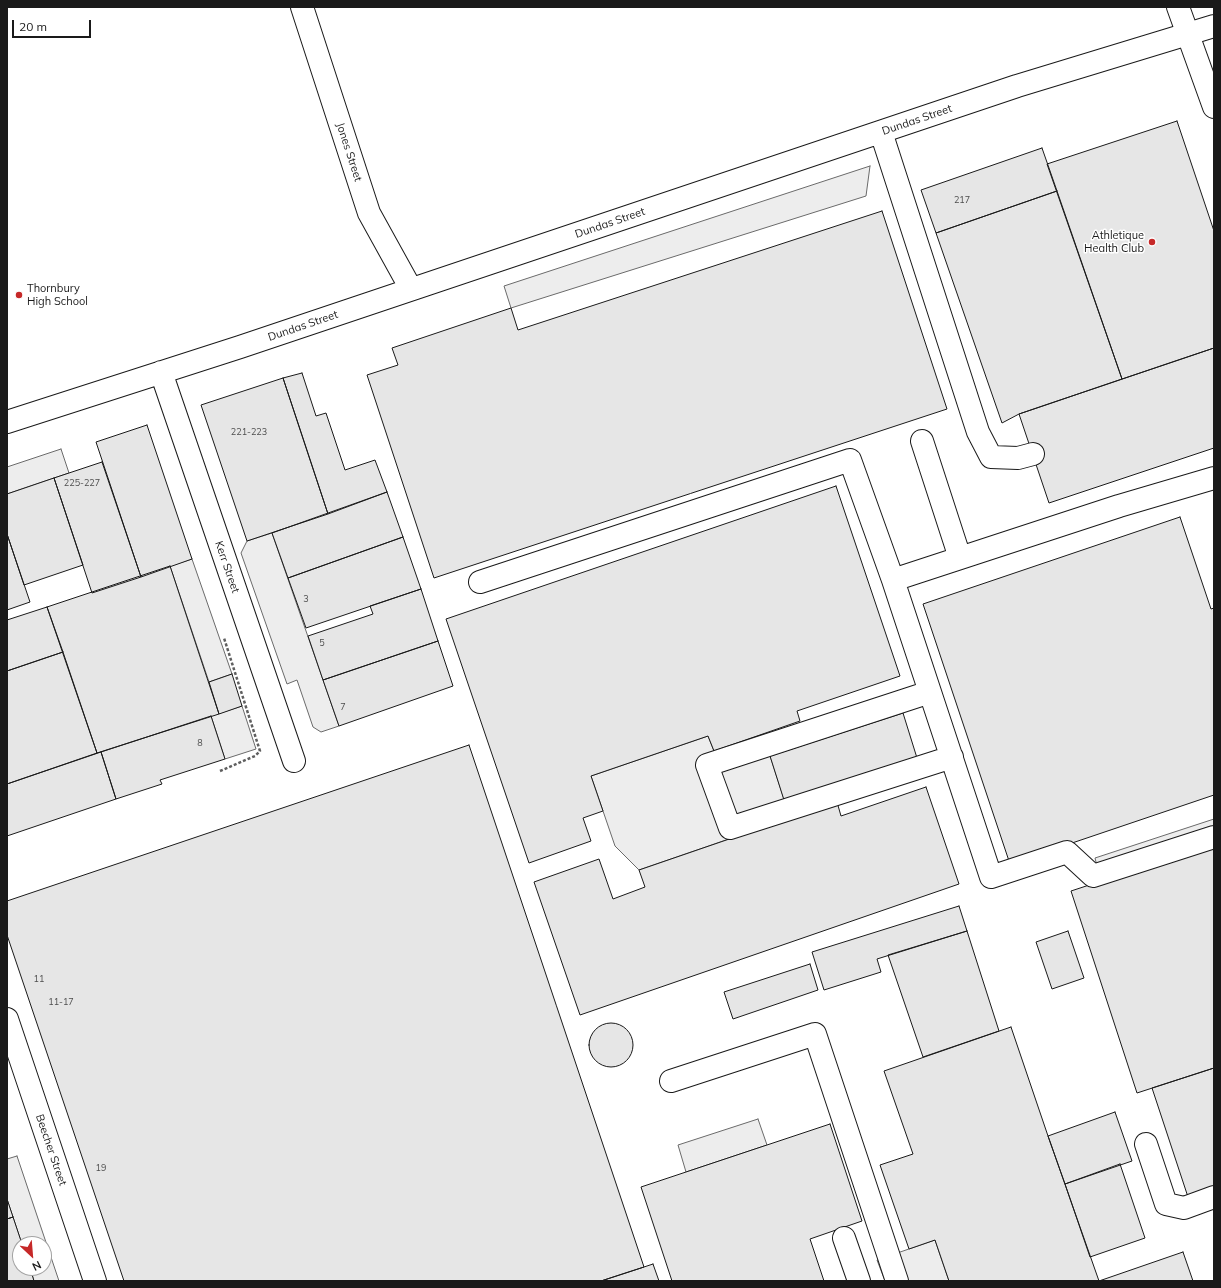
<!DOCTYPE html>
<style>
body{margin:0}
#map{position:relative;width:1221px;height:1288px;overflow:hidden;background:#fff;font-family:Mulish,sans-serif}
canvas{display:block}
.frame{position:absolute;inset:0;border:8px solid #1a1a1a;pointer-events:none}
.north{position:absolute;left:12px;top:1236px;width:40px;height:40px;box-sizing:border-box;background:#fff;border:1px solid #a3a3a3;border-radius:50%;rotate:154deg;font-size:11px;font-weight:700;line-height:16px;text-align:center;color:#1a1a1a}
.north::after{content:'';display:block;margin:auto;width:14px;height:18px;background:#c62828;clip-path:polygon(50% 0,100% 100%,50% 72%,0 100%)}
.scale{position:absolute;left:12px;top:20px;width:79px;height:18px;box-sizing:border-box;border:2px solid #1a1a1a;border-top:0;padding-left:5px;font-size:12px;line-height:14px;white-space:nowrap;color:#1a1a1a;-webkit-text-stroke:3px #fff;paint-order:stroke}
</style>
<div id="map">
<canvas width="1221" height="1288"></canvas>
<div class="frame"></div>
<div class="north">N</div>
<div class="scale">20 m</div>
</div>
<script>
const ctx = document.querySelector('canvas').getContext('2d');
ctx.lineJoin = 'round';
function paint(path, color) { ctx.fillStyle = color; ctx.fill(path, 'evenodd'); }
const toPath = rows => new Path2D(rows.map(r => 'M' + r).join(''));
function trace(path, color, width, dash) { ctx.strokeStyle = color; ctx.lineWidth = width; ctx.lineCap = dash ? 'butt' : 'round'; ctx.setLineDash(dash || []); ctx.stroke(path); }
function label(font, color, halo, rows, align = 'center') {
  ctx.font = font + ' Mulish,sans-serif'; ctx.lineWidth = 3; ctx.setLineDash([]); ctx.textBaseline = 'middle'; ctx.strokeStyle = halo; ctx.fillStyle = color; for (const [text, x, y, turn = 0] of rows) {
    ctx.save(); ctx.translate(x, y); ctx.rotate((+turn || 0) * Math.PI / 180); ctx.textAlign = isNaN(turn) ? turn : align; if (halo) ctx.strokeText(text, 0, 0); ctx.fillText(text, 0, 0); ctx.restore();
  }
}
const built = toPath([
 [870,166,866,196,511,308,504,286,870,166],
 [61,449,69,473,7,494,7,467,61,449],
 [272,533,339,726,321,732,313,727,297,680,287,684,241,553,247,541,272,533],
 [192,559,232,674,209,682,170,566,192,559],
 [242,706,256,749,225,759,211,716,242,706],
 [763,734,790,818,639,870,615,846,591,776,708,736,714,751,763,734],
 [1214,819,1214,833,1098,870,1095,858,1214,819],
 [758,1119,767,1145,686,1172,678,1145,758,1119],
 [17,1156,59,1281,34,1281,30,1268,44,1268,44,1244,22,1244,7,1199,7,1159,17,1156],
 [935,1240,949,1281,885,1281,877,1260,935,1240]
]);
const building = toPath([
 [1177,121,1214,231,1214,348,1122,379,1047,164,1177,121],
 [1042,148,1057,191,936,233,921,190,1042,148],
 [1057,191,1122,379,1019,414,1002,423,936,233,1057,191],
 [882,211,947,409,434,578,367,375,398,365,392,348,511,308,518,330,882,211],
 [1214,348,1214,448,1049,503,1019,414,1214,348],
 [302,373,316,416,326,413,345,470,375,460,387,492,328,514,283,378,302,373],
 [283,378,328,514,247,541,201,405,283,378],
 [147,425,192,559,141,577,96,442,147,425],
 [102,462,141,577,92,593,54,478,102,462],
 [54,478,83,565,24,585,7,534,7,494,54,478],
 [836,486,900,676,797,711,800,721,714,751,708,736,591,776,603,811,583,818,591,841,529,863,446,619,836,486],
 [387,492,403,537,288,578,272,533,387,492],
 [1180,517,1211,609,1214,608,1214,795,1010,864,923,604,1180,517],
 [7,534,30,602,7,610,7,534],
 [403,537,421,589,306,628,288,578,403,537],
 [170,566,219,714,97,753,47,607,170,566],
 [421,589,438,641,323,680,308,636,373,614,370,606,421,589],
 [47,607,63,652,7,671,7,620,47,607],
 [438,641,453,686,339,726,323,680,438,641],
 [63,652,97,753,7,784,7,671,63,652],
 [232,674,242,706,219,714,209,682,232,674],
 [903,713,917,758,784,800,770,756,903,713],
 [211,716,225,759,160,780,162,784,116,799,101,752,211,716],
 [469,745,644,1267,601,1281,124,1281,7,935,7,901,469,745],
 [101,752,116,799,7,836,7,784,101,752],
 [926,787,959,884,580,1015,534,882,599,859,613,899,645,887,639,870,837,802,841,816,926,787],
 [1214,844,1214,1068,1137,1093,1071,891,1214,844],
 [959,906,967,931,877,959,881,972,824,990,812,952,959,906],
 [967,931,999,1031,923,1057,888,955,967,931],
 [1068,931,1084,978,1052,989,1036,942,1068,931],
 [810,964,818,990,733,1019,724,992,810,964],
 '589 1045a22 22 0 1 1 44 0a22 22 0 1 1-44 0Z',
 [1011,1027,1048,1136,1099,1281,949,1281,935,1240,909,1249,880,1165,913,1154,884,1071,1011,1027],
 [1214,1068,1214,1188,1188,1197,1152,1088,1214,1068],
 [1115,1112,1132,1161,1065,1184,1048,1136,1115,1112],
 [830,1124,862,1221,810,1239,824,1281,672,1281,641,1187,830,1124],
 [1120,1164,1145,1238,1090,1257,1065,1184,1120,1164],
 [7,1199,13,1217,7,1219,7,1199],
 [13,1217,22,1244,20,1244,20,1268,30,1268,34,1281,7,1281,7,1219,13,1217],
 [1183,1252,1193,1281,1099,1281,1183,1252],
 [653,1264,659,1281,601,1281,644,1267,653,1264]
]);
const path = toPath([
 [220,771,255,756,260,751,224,638]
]);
const minor = toPath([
 [302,7,369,213,411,289],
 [881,132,978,432,991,457,1018,458,1033,454],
 [161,372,294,761],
 [7,422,240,347,1017,86,1214,26],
 [922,441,960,558],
 [893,580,1119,506,1214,478],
 [480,582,850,460,893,580,991,877,1067,852,1093,876,1214,837],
 [930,692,707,765,730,828,952,757],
 [7,1019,95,1281],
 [671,1081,815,1034,897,1281],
 [1146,1144,1166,1204,1184,1208,1214,1197],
 [844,1238,859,1281]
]);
const major = toPath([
 [1178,7,1214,107]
]);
const markers = [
 [1152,242,4,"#c62828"],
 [19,295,4,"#c62828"]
];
const numberNames = [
 ["217",962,200],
 ["221-223",249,432],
 ["225-227",82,483],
 ["3",306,599],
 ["5",322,643],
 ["7",343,707],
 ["8",200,743],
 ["11",39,979],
 ["11-17",61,1002],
 ["19",101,1168]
];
const streetNames = [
 ["Dundas Street",917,120,-19],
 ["Jones Street",349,152,72],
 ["Dundas Street",610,223,-19],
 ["Dundas Street",303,326,-19],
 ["Kerr Street",227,567,71],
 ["Beecher Street",51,1150,71]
];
const poiNames = [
 ["Athletique",1144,236],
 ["Health Club",1144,249],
 ["Thornbury",27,289,"left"],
 ["High School",27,302,"left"]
];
paint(built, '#ededed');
trace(built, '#6a6a6a', 1);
paint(building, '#e6e6e6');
trace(building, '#1a1a1a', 1);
trace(minor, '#1a1a1a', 24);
trace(major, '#1a1a1a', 24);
trace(path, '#5f5f5f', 2.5, [3, 2]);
trace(minor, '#fff', 22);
trace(major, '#fff', 22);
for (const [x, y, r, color] of markers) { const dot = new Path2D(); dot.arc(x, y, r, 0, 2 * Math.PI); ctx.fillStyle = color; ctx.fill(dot); trace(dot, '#fff', 1.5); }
label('9px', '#4d4d4d', null, numberNames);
label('11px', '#1a1a1a', '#fff', streetNames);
label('11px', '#1a1a1a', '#fff', poiNames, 'right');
</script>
